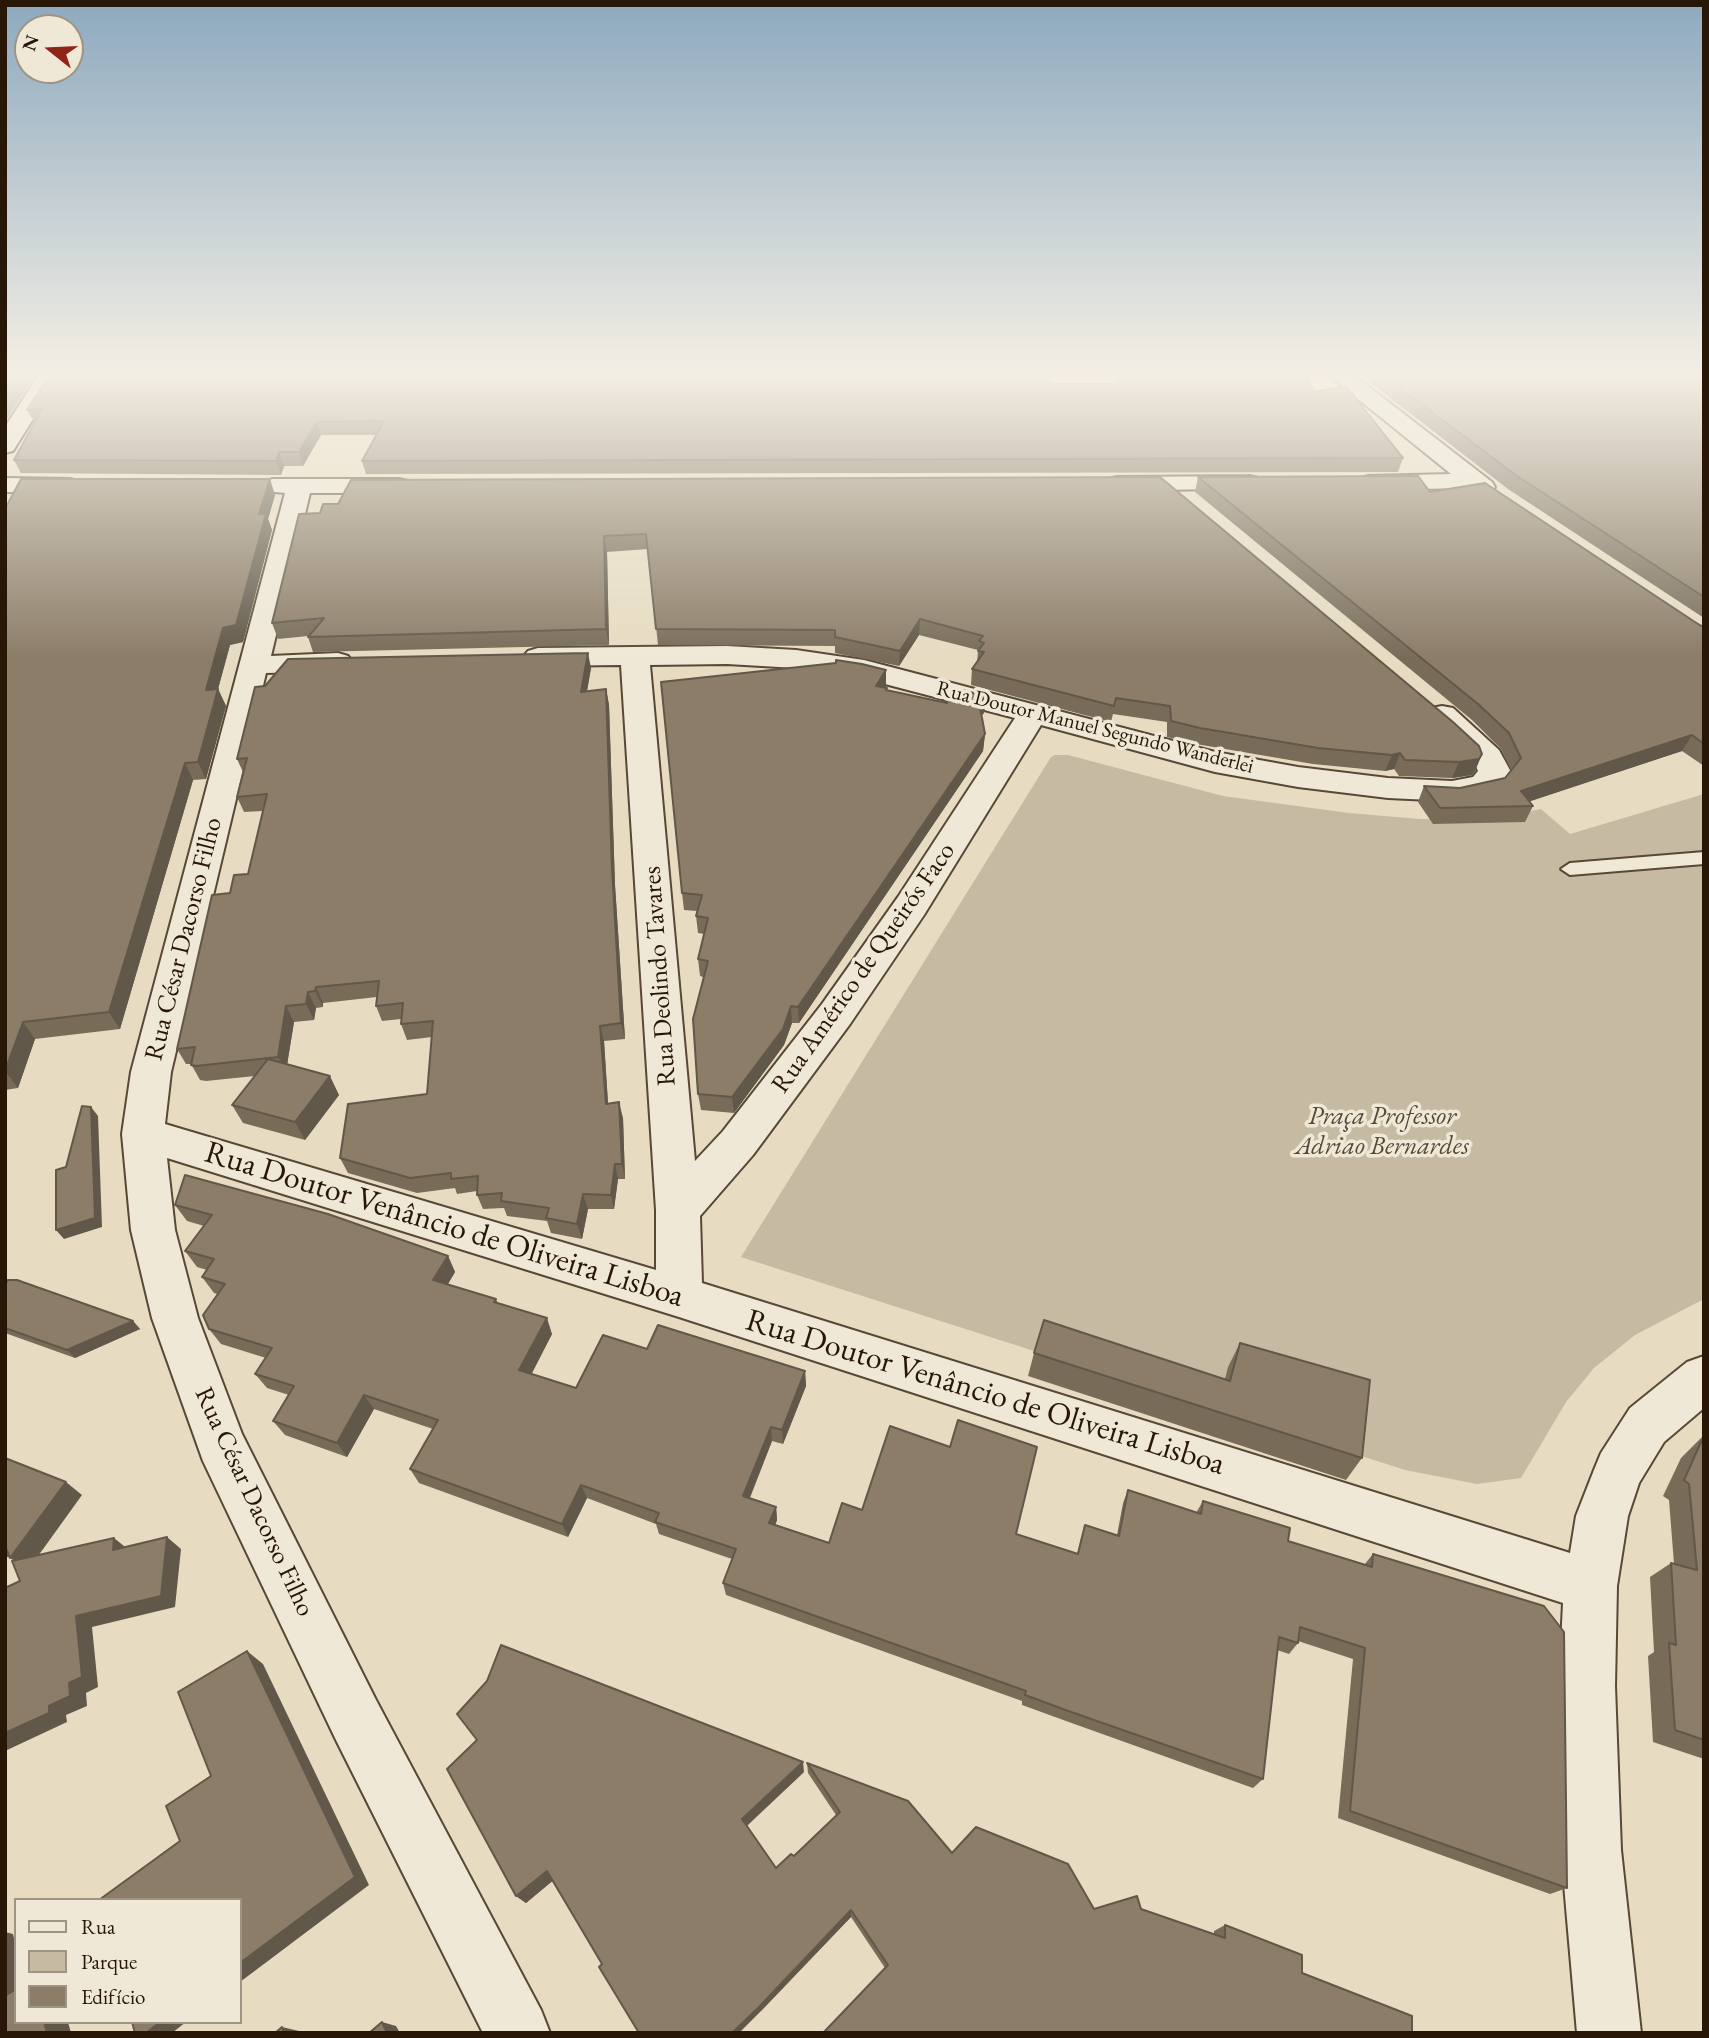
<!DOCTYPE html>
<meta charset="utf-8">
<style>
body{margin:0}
#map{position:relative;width:1709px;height:2038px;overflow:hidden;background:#e7dcc2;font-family:"EB Garamond",serif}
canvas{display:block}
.frame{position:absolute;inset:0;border:7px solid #281606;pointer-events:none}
.legend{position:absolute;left:14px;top:1898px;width:228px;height:126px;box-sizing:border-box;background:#efe8d7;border:2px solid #9f9483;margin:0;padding:9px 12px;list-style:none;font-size:21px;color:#281606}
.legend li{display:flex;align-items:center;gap:14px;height:35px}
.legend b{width:35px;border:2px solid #9f9483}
.north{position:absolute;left:14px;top:14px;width:70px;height:70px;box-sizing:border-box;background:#efe8d7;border:2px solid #9f9483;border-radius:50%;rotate:288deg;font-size:19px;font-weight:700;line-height:28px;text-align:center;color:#281606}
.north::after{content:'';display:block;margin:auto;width:24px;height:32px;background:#8f2418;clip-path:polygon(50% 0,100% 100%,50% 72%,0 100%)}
</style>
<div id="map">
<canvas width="1709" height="2038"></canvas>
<div class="frame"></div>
<ul class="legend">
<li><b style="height:9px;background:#efe8d7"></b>Rua</li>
<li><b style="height:19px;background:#c7baa2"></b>Parque</li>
<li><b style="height:19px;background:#8b7d68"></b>Edifício</li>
</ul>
<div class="north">N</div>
</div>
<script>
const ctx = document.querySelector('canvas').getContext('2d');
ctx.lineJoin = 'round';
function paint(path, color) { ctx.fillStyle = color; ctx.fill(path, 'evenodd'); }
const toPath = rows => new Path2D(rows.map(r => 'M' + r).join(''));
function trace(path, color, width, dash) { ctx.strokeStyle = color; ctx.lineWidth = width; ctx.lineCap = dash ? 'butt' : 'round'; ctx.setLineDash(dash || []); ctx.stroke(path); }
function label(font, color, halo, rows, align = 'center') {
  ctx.font = font + ' "EB Garamond",serif'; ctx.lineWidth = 7; ctx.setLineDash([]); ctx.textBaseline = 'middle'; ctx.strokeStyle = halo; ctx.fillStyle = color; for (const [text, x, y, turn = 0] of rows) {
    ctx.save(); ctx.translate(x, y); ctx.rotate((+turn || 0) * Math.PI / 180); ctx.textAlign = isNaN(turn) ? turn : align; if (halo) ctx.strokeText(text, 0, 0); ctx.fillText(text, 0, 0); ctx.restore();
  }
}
const green = toPath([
 [1055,755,1068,755,1223,796,1349,813,1420,819,1492,819,1541,809,1570,834,1704,794,1704,1299,1635,1335,1594,1368,1566,1402,1521,1478,1477,1484,1405,1470,741,1257,1051,757]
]);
const service = toPath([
 [1704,852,1704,864,1570,875,1561,869,1570,863,1704,852]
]);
const minor = toPath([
 [1326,373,1351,373,1492,482,1495,487,1492,492,1483,494,1469,488,1369,490,1360,488,1357,483,1360,478,1369,476,1451,474,1326,373],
 [1249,476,1258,478,1261,483,1258,488,1117,491,1108,489,1105,484,1108,479,1117,477,1249,476],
 [5,478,70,479,79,481,82,486,79,491,70,493,5,492,5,478],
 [273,479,399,479,408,481,411,486,408,491,399,493,310,493,271,656,338,653,348,656,353,662,348,668,338,671,266,673,171,1072,165,1124,656,1270,656,1210,621,665,538,666,528,663,523,657,528,651,538,648,727,646,796,650,864,660,1215,752,1298,767,1388,778,1452,781,1473,777,1478,771,1474,762,1427,715,1431,708,1442,706,1453,708,1499,750,1511,772,1495,792,1452,801,1388,798,1298,787,1215,772,1041,725,924,915,850,1024,753,1155,700,1216,702,1283,1570,1553,1576,1516,1594,1470,1601,1453,1630,1408,1687,1362,1704,1356,1704,1408,1664,1442,1639,1483,1628,1516,1617,1586,1615,1686,1621,1850,1641,2033,1577,2033,1561,1850,1559,1686,1563,1603,679,1317,167,1158,175,1230,198,1318,242,1434,376,1700,541,2010,550,2033,483,2033,336,1740,203,1461,152,1318,131,1230,122,1134,131,1072,285,493,264,491,261,486,264,481,273,479],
 [727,664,796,668,862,678,1015,718,898,897,822,1004,723,1131,695,1161,650,665,727,664]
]);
const secondary = toPath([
 [40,373,62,373,13,451,5,453,5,427,40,373]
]);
const wall = toPath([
 [1117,373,1304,373,1314,392,1403,458,1398,472,366,474,362,461,376,435,321,435,303,466,284,466,281,475,21,473,14,460,35,423,27,410,1051,384,1117,384,1116,381],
 [1358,373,1704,373,1704,618,1508,489],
 [1160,477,1482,754,1475,771,1472,775,1452,778,1399,776,1394,769,1385,771,1313,764,1196,744,1167,737,1167,722,1113,714,1111,722,971,685,972,669,977,663,978,650,919,635,899,666,835,653,835,646,658,645,648,549,607,552,609,645,313,652,308,637,308,636,278,639,272,623,299,514],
 [1198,477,1430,492,1704,626,1704,766,1682,751,1529,801,1533,806,1525,822,1433,824,1418,802,1424,786,1460,788,1505,778,1511,770,1501,749,1472,720,1195,492],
 [275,495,268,519,272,530,243,642,230,645,218,689,226,706,206,779,193,780,120,1029,35,1039,18,1088,5,1090,5,509],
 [591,668,587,691,606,689,609,705,615,885,625,1039,604,1041,608,1103,623,1118,625,1179,618,1179,614,1209,588,1209,582,1239,551,1233,547,1221,507,1216,504,1208,483,1209,477,1195,477,1191,457,1194,455,1188,417,1193,348,1173,340,1158,427,1094,432,1037,407,1040,401,1024,401,1019,382,1021,376,1006,377,997,323,1003,323,1007,316,1008,314,1020,294,1022,287,1064,339,1095,305,1140,243,1123,232,1105,255,1076,206,1081,200,1080,191,1064,186,1064,177,1049,230,893,248,874,263,811,244,812,237,797,243,772,237,759],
 [886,687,887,690,947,703,986,696,984,713,981,715,985,734,983,751,799,1023,792,1023,784,1045,734,1113,701,1110,698,1094,703,977,700,976,698,959,704,934,698,933,696,916,697,911,684,910,682,893],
 [175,1205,448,1256,455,1272,447,1285,496,1299,498,1303,552,1334,531,1374,576,1388,647,1349,805,1371,806,1386,783,1444,772,1441,750,1498,776,1507,777,1520,775,1525,829,1543,862,1510,1016,1534,1077,1554,1081,1538,1085,1525,1117,1535,1123,1503,1128,1490,1196,1513,1203,1501,1288,1541,1364,1565,1373,1554,1567,1888,1550,1894,1338,1818,1353,1659,1298,1641,1298,1643,1289,1654,1277,1650,1263,1779,1253,1788,1066,1721,1022,1705,1022,1701,726,1595,723,1583,732,1559,659,1534,656,1524,587,1498,568,1537,419,1483,410,1469,433,1429,374,1409,347,1457,285,1435,273,1421,289,1395,267,1388,255,1374,266,1358,221,1344,209,1329,217,1294,214,1293,202,1277,207,1270,197,1267,185,1251,204,1226,187,1221],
 [5,1284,133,1321,140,1329,75,1358,5,1333],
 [1240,1343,1362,1458,1346,1480,1028,1376,1034,1353,1225,1379,1228,1367],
 [1704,1435,1704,1759,1653,1742,1648,1656,1654,1652,1650,1577,1671,1563,1674,1564,1669,1500,1663,1496,1681,1458],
 [807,1763,952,1853,1094,1909,1141,1909,1214,1934,1214,1931,1225,1925,1302,1955,885,1968,851,1917,761,2011,602,1964,552,1881,526,1903,516,1896,804,1772,747,1826,776,1868,794,1856,836,1815,808,1773]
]);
const shadedWall = toPath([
 [18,373,33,373,35,376,5,422,5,392],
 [317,422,321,435,303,466,299,452],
 [279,452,284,466,281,475,276,461],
 [270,479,275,495,268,519,272,530,243,642,230,645,218,689,226,706,206,779,198,762,206,690,223,628],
 [604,536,607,552,609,645,606,629],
 [920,619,919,635,899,666,900,651],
 [588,653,591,668,584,708,581,692],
 [886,670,886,687,876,703,876,686],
 [606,689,609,705,615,885,625,1039,621,1023,612,869],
 [986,696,984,713,978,719,979,702],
 [985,734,983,751,799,1023,798,1007],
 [1692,735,1682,751,1513,807,1521,791],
 [1400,753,1394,769,1385,771,1392,755],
 [1482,754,1475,771,1472,775,1452,778,1459,762],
 [185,763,193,780,120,1029,109,1012],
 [316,987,323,1003,323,1007,315,991],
 [308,992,316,1008,314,1020,306,1004],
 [286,1006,294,1022,286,1072,278,1057],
 [791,1006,792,1023,784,1045,734,1113,732,1097],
 [23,1022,35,1039,18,1088,5,1071],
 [600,1026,604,1041,609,1119,606,1104],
 [330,1076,339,1095,305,1140,295,1122],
 [619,1102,623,1118,625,1179,622,1164],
 [91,1107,98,1116,102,1227,64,1239,56,1230],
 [615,1164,618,1179,614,1209,611,1195],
 [583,1194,588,1209,582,1239,577,1224],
 [448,1256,455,1272,441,1296,433,1280],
 [547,1318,552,1334,526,1385,519,1370],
 [133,1321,140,1329,75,1358,67,1350],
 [805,1371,806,1386,783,1444,782,1430],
 [364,1395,374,1409,347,1457,337,1443],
 [771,1427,772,1441,745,1509,743,1496],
 [66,1482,82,1495,28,1570,10,1558,13,1555,5,1558,5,1542],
 [581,1485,587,1498,568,1537,562,1524],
 [776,1507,777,1520,771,1536,769,1523],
 [167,1537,181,1549,175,1607,92,1627,98,1687,86,1693,87,1706,66,1715,67,1722,5,1751,5,1733,49,1706,69,1683,76,1616],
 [114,1538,129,1550,113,1550],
 [247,1651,263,1664,369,1885,240,1982],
 [803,1762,804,1772,745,1827,742,1819],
 [547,1871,555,1879,526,1903,516,1896],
 [851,1910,851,1917,761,2011,739,2033,732,2033],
 [5,1932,13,1934,16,1947,16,2002,5,2000],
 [44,2022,68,2022,71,2033,47,2033],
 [160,2022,186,2022,172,2033,146,2033],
 [382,2022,396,2026,400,2033,387,2033],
 [282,2027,299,2031,300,2033,284,2033]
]);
const building = toPath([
 [5,373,18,373,5,392,5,373],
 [51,373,1048,373,1051,384,1124,384,1119,373,1304,373,1314,392,1346,386,1403,458,362,461,384,421,317,422,299,452,279,452,276,461,14,460,42,409,27,410,51,373],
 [1380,373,1704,373,1704,597,1514,474,1380,373],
 [1418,476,1430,492,1485,483,1701,626,1704,626,1704,744,1692,735,1521,791,1533,806,1440,808,1424,786,1460,788,1505,778,1521,758,1509,733,1478,704,1198,477,1418,476],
 [1160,477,1453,722,1479,746,1482,754,1479,759,1459,762,1405,760,1400,753,1392,755,1318,748,1200,728,1171,721,1170,706,1116,698,1114,706,972,669,984,652,978,651,984,643,979,641,983,636,920,619,900,651,835,637,835,630,656,629,646,534,604,536,606,629,308,637,324,618,272,623,299,514,320,513,323,504,338,504,351,480,1160,477],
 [21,479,270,479,259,514,266,514,236,625,223,628,206,690,218,689,198,762,185,763,109,1012,23,1022,5,1071,5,509,21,479],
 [588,653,581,692,606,689,612,869,621,1023,600,1026,606,1104,619,1102,622,1164,615,1164,611,1195,583,1194,577,1224,546,1218,549,1208,501,1201,502,1193,477,1195,478,1176,451,1179,451,1173,410,1178,340,1158,348,1104,427,1094,433,1021,401,1024,403,1003,376,1006,379,981,316,987,315,991,308,992,306,1004,286,1006,278,1057,196,1066,191,1065,195,1047,177,1049,212,895,230,893,234,875,248,874,267,794,237,797,247,758,237,759,255,687,265,686,288,659,588,653],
 [836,660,862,664,886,670,876,686,887,688,886,690,947,703,958,689,986,696,979,702,985,734,798,1007,791,1006,783,1029,732,1097,698,1094,693,1019,708,961,698,959,708,918,696,916,702,895,682,893,661,682,836,663,836,660],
 [268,1059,330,1076,295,1122,232,1105,268,1059],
 [82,1106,91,1107,95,1218,56,1230,56,1170,66,1167,82,1106],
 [185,1175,328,1214,448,1256,433,1280,496,1299,494,1302,547,1318,519,1370,576,1388,603,1335,647,1349,658,1325,805,1371,782,1430,771,1427,743,1496,776,1507,769,1523,829,1543,842,1503,862,1510,890,1426,950,1447,958,1420,1037,1447,1016,1534,1078,1554,1085,1525,1119,1536,1128,1490,1201,1514,1203,1501,1290,1528,1288,1541,1372,1567,1373,1554,1544,1606,1564,1632,1567,1888,1350,1811,1365,1648,1300,1627,1298,1643,1279,1637,1263,1779,1071,1712,1025,1695,1026,1691,723,1583,736,1549,655,1522,659,1513,581,1485,562,1524,410,1469,438,1420,364,1395,337,1443,273,1421,294,1386,255,1374,272,1348,209,1329,203,1315,225,1284,202,1277,214,1259,185,1251,212,1215,175,1205,185,1175],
 [8,1280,17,1280,133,1321,67,1350,5,1328,5,1284,8,1280],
 [1044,1320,1230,1381,1240,1343,1370,1380,1362,1458,1034,1353,1044,1320],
 [1704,1439,1704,1740,1675,1730,1669,1643,1676,1645,1671,1563,1697,1570,1689,1484,1684,1480,1701,1442,1704,1439],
 [5,1458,66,1482,10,1558,5,1546,5,1458],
 [167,1537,161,1596,76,1616,82,1677,69,1683,70,1696,49,1706,49,1713,5,1733,5,1588,20,1581,12,1561,114,1538,113,1550,167,1537],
 [501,1645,803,1762,742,1819,776,1868,791,1854,794,1856,840,1812,807,1763,908,1801,952,1853,976,1827,1068,1864,1094,1909,1137,1896,1141,1909,1225,1938,1225,1925,1302,1955,1302,1973,1412,2016,1412,2033,823,2033,888,1965,851,1910,759,2007,732,2033,639,2033,599,1967,602,1964,547,1871,516,1896,447,1769,477,1740,457,1714,487,1681,501,1645],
 [247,1651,355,1877,240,1963,240,1900,99,1900,180,1841,166,1806,211,1776,178,1692,247,1651],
 [16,1989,16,2022,44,2022,47,2033,5,2033,5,1996,16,1989],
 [132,2022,160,2022,146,2033,135,2033,132,2022],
 [382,2022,387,2033,369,2033,382,2022],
 [282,2027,284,2033,275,2033,282,2027]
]);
const farStreetnames = [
 ["Rua Doutor Manuel Segundo Wanderlei",1095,728,14]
];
const streetNames = [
 ["Rua César Dacorso Filho",184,939,-76],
 ["Rua Américo de Queirós Faco",864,968,-55],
 ["Rua Deolindo Tavares",660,976,-94],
 ["Rua César Dacorso Filho",254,1502,65]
];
const parkNames = [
 ["Praça Professor",1382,1117],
 ["Adriao Bernardes",1382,1147]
];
const nearStreetnames = [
 ["Rua Doutor Venâncio de Oliveira Lisboa",444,1225,17],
 ["Rua Doutor Venâncio de Oliveira Lisboa",985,1393,17]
];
paint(green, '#c7baa2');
trace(service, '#584835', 4);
trace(minor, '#584835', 4);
trace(secondary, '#281606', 4);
paint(service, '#efe8d7');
paint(minor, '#efe8d7');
paint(secondary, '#efe8d7');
paint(wall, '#786c59');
paint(shadedWall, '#615849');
paint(building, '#8b7d68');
trace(building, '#615849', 2);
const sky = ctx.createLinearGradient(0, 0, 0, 658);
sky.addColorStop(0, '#8da9bf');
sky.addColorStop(0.57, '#f4efe4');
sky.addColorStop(1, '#f4efe400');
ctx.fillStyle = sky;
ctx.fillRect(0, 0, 1709, 658);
label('21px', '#281606', '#efe8d7', farStreetnames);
label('26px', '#281606', '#efe8d7', streetNames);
label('italic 26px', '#584735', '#efe8d7', parkNames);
label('32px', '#281606', '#efe8d7', nearStreetnames);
</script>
